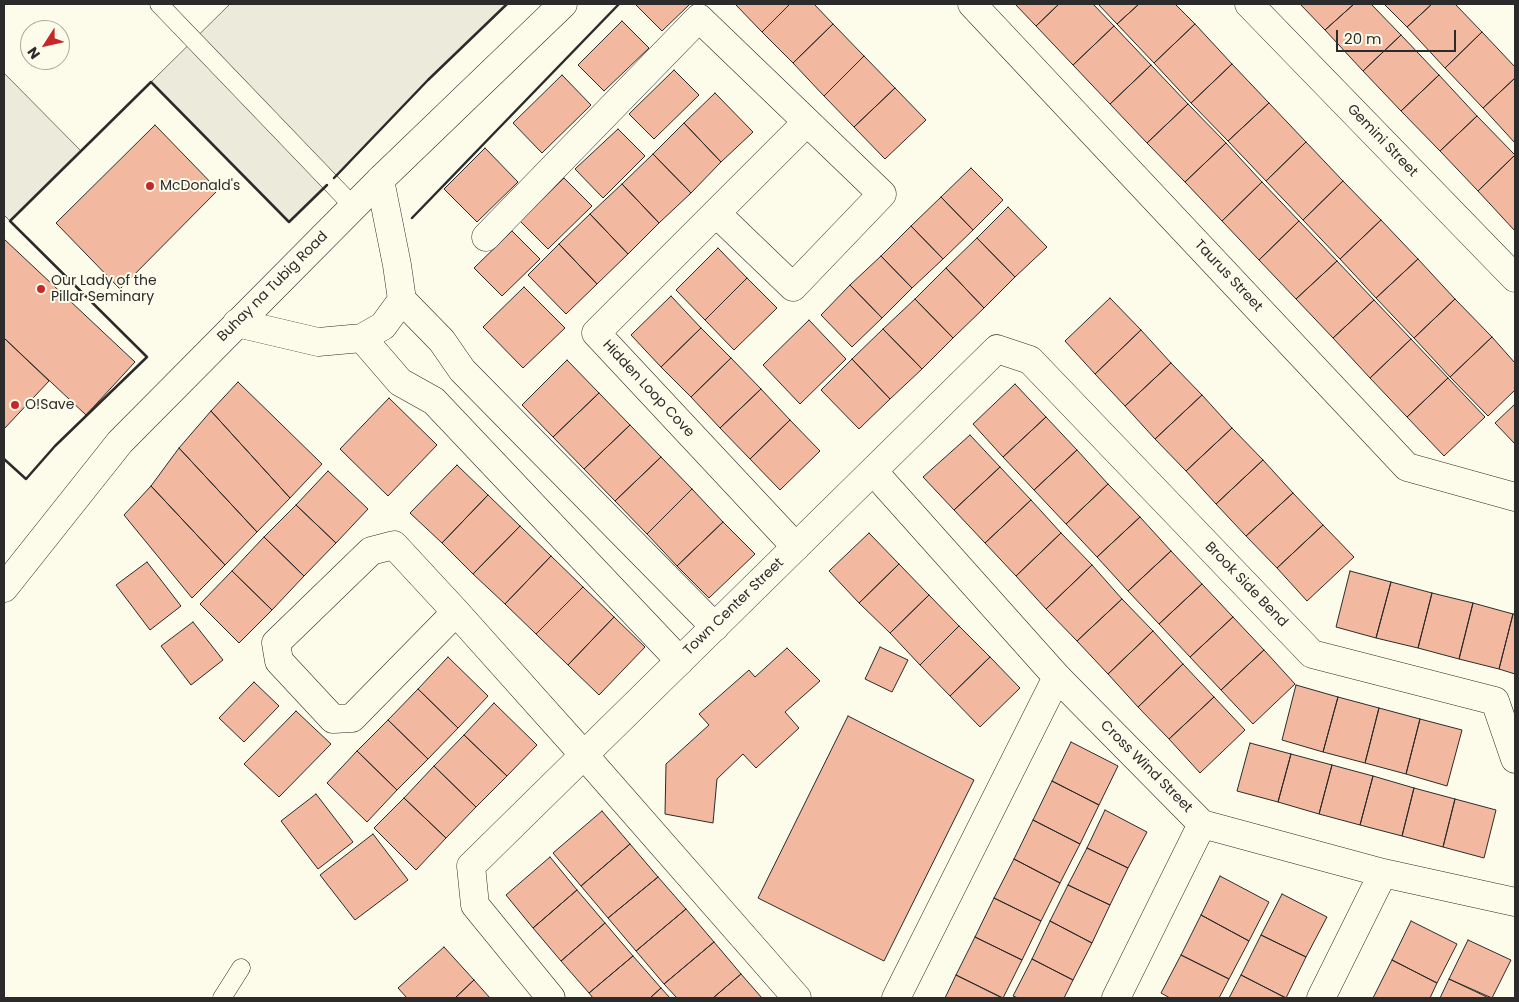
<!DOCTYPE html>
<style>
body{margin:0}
#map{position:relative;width:1519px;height:1002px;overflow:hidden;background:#fdfbea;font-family:Poppins,sans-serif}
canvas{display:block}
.frame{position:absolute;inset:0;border:5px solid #2b2b2b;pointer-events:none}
.north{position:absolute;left:20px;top:20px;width:50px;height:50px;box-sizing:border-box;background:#fdfbea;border:1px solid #a9a89e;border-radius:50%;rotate:235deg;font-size:14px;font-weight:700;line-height:20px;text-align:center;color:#2b2b2b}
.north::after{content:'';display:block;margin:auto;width:18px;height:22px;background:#c62828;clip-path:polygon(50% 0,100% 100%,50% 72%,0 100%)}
.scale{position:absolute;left:1336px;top:30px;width:120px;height:22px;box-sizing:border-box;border:2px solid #2b2b2b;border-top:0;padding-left:6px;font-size:15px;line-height:18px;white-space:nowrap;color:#2b2b2b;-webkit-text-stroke:4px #fdfbea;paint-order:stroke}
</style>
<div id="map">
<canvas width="1519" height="1002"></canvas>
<div class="frame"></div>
<div class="north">N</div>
<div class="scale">20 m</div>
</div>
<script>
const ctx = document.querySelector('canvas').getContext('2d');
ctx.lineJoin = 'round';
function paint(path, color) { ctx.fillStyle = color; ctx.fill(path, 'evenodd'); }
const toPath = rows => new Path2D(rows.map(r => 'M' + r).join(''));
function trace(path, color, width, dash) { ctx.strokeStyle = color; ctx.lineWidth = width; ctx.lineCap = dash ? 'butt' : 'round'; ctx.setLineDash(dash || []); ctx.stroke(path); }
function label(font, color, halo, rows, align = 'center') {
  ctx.font = font + ' Poppins,sans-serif'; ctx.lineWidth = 4; ctx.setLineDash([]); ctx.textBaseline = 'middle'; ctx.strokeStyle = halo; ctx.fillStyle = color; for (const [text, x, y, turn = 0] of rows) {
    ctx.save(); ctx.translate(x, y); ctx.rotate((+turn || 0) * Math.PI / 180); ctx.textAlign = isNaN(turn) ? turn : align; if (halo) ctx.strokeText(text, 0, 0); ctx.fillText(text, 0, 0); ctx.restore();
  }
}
const green = toPath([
 [230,4,507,4,428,80,331,182,289,222,151,82,230,4],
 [4,73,81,151,10,221,4,215,4,73]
]);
const building = toPath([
 [635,4,690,4,662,31,635,4],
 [735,4,790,4,762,32,735,4],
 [790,4,814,4,833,24,793,63,762,32,790,4],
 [1015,4,1059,4,1036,26,1015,4],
 [1059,4,1093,4,1114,26,1073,65,1036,26,1059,4],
 [1098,4,1139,4,1117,24,1098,4],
 [1139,4,1175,4,1195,24,1154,63,1117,24,1139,4],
 [1300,4,1354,4,1325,30,1300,4],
 [1354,4,1371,4,1401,35,1363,71,1325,30,1354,4],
 [1384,4,1432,4,1407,27,1384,4],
 [1432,4,1455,4,1482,32,1445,68,1407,27,1432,4],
 [622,21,649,48,604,91,578,65,622,21],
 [833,24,864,56,824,96,793,63,833,24],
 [1195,24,1232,64,1191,103,1154,63,1195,24],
 [1114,26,1151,65,1110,104,1073,65,1114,26],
 [1482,32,1515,67,1515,78,1483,108,1445,68,1482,32],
 [1401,35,1439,75,1401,111,1363,71,1401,35],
 [864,56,895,88,854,127,824,96,864,56],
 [1232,64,1269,103,1228,141,1191,103,1232,64],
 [1151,65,1188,104,1147,143,1110,104,1151,65],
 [674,70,699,95,654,139,629,114,674,70],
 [562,75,591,105,542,153,513,123,562,75],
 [1439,75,1477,116,1440,151,1401,111,1439,75],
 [1515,78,1515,143,1483,108,1515,78],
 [895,88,926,120,885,159,854,127,895,88],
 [715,93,753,132,721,162,684,123,715,93],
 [1269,103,1306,142,1266,181,1228,141,1269,103],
 [1188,104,1226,143,1185,182,1147,143,1188,104],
 [1477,116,1515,155,1478,191,1440,151,1477,116],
 [684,123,721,162,691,193,653,154,684,123],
 [155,125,218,190,120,289,56,223,155,125],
 [618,129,645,156,603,198,575,169,618,129],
 [1306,142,1343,181,1303,220,1266,181,1306,142],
 [1226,143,1262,182,1222,221,1185,182,1226,143],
 [485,148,518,182,477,222,444,189,485,148],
 [653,154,691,193,659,223,622,184,653,154],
 [1515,155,1515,231,1478,191,1515,155],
 [971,168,1003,200,973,230,941,197,971,168],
 [564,178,592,206,548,249,520,221,564,178],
 [1343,181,1381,220,1340,259,1303,220,1343,181],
 [1262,182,1299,221,1259,260,1222,221,1262,182],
 [622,184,659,223,628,254,590,214,622,184],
 [941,197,973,230,943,259,911,226,941,197],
 [1008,207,1047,247,1015,277,977,238,1008,207],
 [590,214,628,254,597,284,559,244,590,214],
 [1381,220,1418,259,1376,298,1340,259,1381,220],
 [1299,221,1337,261,1296,299,1259,260,1299,221],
 [911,226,943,259,912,288,881,256,911,226],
 [512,231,540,259,502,296,474,268,512,231],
 [977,238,1015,277,984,308,946,268,977,238],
 [4,239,135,362,86,415,4,338,4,239],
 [559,244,597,284,566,314,528,275,559,244],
 [718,248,747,278,705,320,676,290,718,248],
 [881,256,912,288,882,318,850,285,881,256],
 [1418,259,1455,299,1414,338,1376,298,1418,259],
 [1337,261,1374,300,1333,338,1296,299,1337,261],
 [946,268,984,308,953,338,915,299,946,268],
 [747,278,777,308,734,350,705,320,747,278],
 [850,285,882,318,852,347,821,315,850,285],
 [524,287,565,328,523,368,483,327,524,287],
 [671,296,701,328,661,367,631,335,671,296],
 [1110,298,1141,330,1095,374,1065,341,1110,298],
 [915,299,953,338,922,369,883,329,915,299],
 [1455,299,1492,337,1450,377,1414,338,1455,299],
 [1374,300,1411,339,1370,378,1333,338,1374,300],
 [809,320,846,359,800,404,763,365,809,320],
 [701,328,731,358,691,397,661,367,701,328],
 [883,329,922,369,890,399,852,359,883,329],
 [1141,330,1171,363,1125,406,1095,374,1141,330],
 [1492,337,1515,363,1515,390,1488,416,1450,377,1492,337],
 [4,338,49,381,4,429,4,338],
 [1411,339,1448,378,1407,417,1370,378,1411,339],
 [731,358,761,389,720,428,691,397,731,358],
 [852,359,890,399,859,429,821,390,852,359],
 [567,360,599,393,553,437,522,405,567,360],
 [1171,363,1202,395,1155,439,1125,406,1171,363],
 [1448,378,1485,417,1444,456,1407,417,1448,378],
 [238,382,322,464,290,498,211,411,238,382],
 [1015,384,1046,417,1003,457,973,424,1015,384],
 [761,389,790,420,750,459,720,428,761,389],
 [599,393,630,425,584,469,553,437,599,393],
 [1202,395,1232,428,1186,471,1155,439,1202,395],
 [389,398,437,445,388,496,340,449,389,398],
 [1515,404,1515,444,1495,423,1515,404],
 [211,411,290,498,257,532,179,448,211,411],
 [1046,417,1077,450,1034,490,1003,457,1046,417],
 [790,420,820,451,780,490,750,459,790,420],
 [630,425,661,457,615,501,584,469,630,425],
 [1232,428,1263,460,1216,504,1186,471,1232,428],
 [970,435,1000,467,954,510,923,477,970,435],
 [179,448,257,532,225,565,151,486,179,448],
 [1077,450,1108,484,1066,524,1034,490,1077,450],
 [661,457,692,489,647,534,615,501,661,457],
 [1263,460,1293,493,1246,536,1216,504,1263,460],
 [457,465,488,495,442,543,410,513,457,465],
 [1000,467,1031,500,985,543,954,510,1000,467],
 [328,471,368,509,336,543,296,505,328,471],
 [1108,484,1140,517,1097,557,1066,524,1108,484],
 [151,486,225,565,192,598,124,515,151,486],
 [692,489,723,522,677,566,647,534,692,489],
 [1293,493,1323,525,1277,568,1246,536,1293,493],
 [488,495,520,526,473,574,442,543,488,495],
 [1031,500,1061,533,1016,576,985,543,1031,500],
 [296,505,336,543,304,576,264,537,296,505],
 [1140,517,1171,551,1128,591,1097,557,1140,517],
 [723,522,755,554,709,598,677,566,723,522],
 [1323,525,1354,557,1307,601,1277,568,1323,525],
 [520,526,551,556,505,604,473,574,520,526],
 [869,533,899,564,859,603,829,571,869,533],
 [1061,533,1092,565,1046,609,1016,576,1061,533],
 [264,537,304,576,272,610,232,571,264,537],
 [1171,551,1202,584,1159,624,1128,591,1171,551],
 [551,556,583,587,536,634,505,604,551,556],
 [147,562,181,606,150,630,116,585,147,562],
 [899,564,929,595,890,633,859,603,899,564],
 [1092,565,1122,599,1077,641,1046,609,1092,565],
 [232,571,272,610,239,643,200,604,232,571],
 [1350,571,1391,582,1376,638,1336,627,1350,571],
 [1391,582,1432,593,1418,648,1376,638,1391,582],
 [1202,584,1233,617,1190,657,1159,624,1202,584],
 [583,587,614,617,568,665,536,634,583,587],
 [1432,593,1473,603,1459,659,1418,648,1432,593],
 [929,595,959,626,920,665,890,633,929,595],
 [1122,599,1153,631,1108,674,1077,641,1122,599],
 [1473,603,1513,614,1499,669,1459,659,1473,603],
 [1513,614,1515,614,1515,674,1499,669,1513,614],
 [614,617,645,647,599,695,568,665,614,617],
 [1233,617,1264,650,1221,690,1190,657,1233,617],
 [193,622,223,660,191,685,161,646,193,622],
 [959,626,990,657,950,696,920,665,959,626],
 [1153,631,1183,664,1138,707,1108,674,1153,631],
 [880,647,908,660,892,692,865,679,880,647],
 [787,648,820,681,785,712,799,728,756,768,743,754,717,779,713,823,665,814,666,764,709,725,699,714,749,670,755,677,787,648],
 [1264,650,1295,684,1253,724,1221,690,1264,650],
 [448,657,488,696,458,728,418,689,448,657],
 [990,657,1020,688,980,727,950,696,990,657],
 [1183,664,1214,697,1169,739,1138,707,1183,664],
 [254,682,279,706,244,742,219,718,254,682],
 [1296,685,1338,697,1323,752,1282,740,1296,685],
 [418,689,458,728,428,759,388,720,418,689],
 [1214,697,1245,730,1200,773,1169,739,1214,697],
 [1338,697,1379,708,1365,763,1323,752,1338,697],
 [494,703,537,745,507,776,464,735,494,703],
 [1379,708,1420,719,1406,774,1365,763,1379,708],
 [296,711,331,744,279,797,244,764,296,711],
 [848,716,974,780,884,961,758,898,848,716],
 [1420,719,1462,730,1447,786,1406,774,1420,719],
 [388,720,428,759,397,790,357,751,388,720],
 [464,735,507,776,476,807,434,766,464,735],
 [1071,742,1118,766,1099,805,1052,781,1071,742],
 [1250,743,1291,754,1278,802,1237,791,1250,743],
 [357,751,397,790,367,822,327,783,357,751],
 [1291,754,1332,765,1319,814,1278,802,1291,754],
 [1332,765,1373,776,1360,825,1319,814,1332,765],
 [434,766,476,807,446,838,404,798,434,766],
 [1373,776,1414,788,1402,836,1360,825,1373,776],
 [1052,781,1099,805,1080,844,1033,820,1052,781],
 [1414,788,1455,799,1443,847,1402,836,1414,788],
 [316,794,353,842,318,869,281,821,316,794],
 [404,798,446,838,416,870,374,828,404,798],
 [1455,799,1496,810,1484,858,1443,847,1455,799],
 [1105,810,1147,832,1128,868,1087,848,1105,810],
 [602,811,630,844,581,886,553,853,602,811],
 [1033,820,1080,844,1060,883,1014,859,1033,820],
 [373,834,408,880,355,920,320,875,373,834],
 [630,844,658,877,608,918,581,886,630,844],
 [1087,848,1128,868,1110,905,1068,885,1087,848],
 [550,857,577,890,533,928,506,895,550,857],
 [1014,859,1060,883,1041,921,994,898,1014,859],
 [1220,876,1269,902,1249,941,1201,915,1220,876],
 [658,877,686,909,636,951,608,918,658,877],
 [1068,885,1110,905,1092,943,1050,921,1068,885],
 [577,890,605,923,561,961,533,928,577,890],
 [1282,894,1327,917,1306,957,1261,935,1282,894],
 [994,898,1041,921,1022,960,975,937,994,898],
 [686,909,714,942,664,984,636,951,686,909],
 [1201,915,1249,941,1229,979,1181,955,1201,915],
 [1050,921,1092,943,1073,980,1032,959,1050,921],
 [1411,921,1457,944,1437,983,1392,960,1411,921],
 [605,923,633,956,589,993,561,961,605,923],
 [1261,935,1306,957,1286,998,1241,975,1261,935],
 [975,937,1022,960,1003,998,956,975,975,937],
 [1468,940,1511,960,1492,998,1449,979,1468,940],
 [714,942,741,974,713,998,677,998,664,984,714,942],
 [444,947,474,980,455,998,407,998,398,988,444,947],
 [1181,955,1229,979,1219,998,1170,998,1161,993,1181,955],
 [633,956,661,988,650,998,593,998,589,993,633,956],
 [1032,959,1073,980,1064,998,1018,998,1013,996,1032,959],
 [1392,960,1437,983,1430,998,1373,998,1392,960],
 [741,974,762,998,713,998,741,974],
 [956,975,1002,998,945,998,956,975],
 [1241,975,1286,998,1229,998,1241,975],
 [1449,979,1489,998,1440,998,1449,979],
 [474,980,490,998,455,998,474,980],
 [661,988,670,998,650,998,661,988]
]);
const service = toPath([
 [159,4,353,206],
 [222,998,241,968]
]);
const minor = toPath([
 [972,4,1407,467,1515,497],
 [1249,4,1515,278],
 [486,237,699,18,882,194,793,287,716,213],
 [402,300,442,341,462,370,715,627],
 [237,323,318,342,362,338,383,326,402,300,397,265,380,180],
 [362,338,400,382,434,401,680,661],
 [873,471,1057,677,1202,824,1383,873,1515,902],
 [796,547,596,333,807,122],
 [456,612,352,718,333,719,279,661,276,643,371,551,394,545,456,612,584,755,797,998],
 [551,998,475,905,471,866,997,349,1030,360,1312,654,1495,701,1515,759],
 [896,998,1057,677],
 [1116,998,1202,824],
 [1321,998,1383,873]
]);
const secondary = toPath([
 [4,588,120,442,380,180,563,4]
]);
const wall = toPath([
 [334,178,428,80,507,4],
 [412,218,619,4],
 [4,459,26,479,55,446,147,357,10,221,151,82,289,222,327,185]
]);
const markers = [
 [150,186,5,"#c62828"],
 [41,289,5,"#c62828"],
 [15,405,5,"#c62828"]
];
const streetNames = [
 ["Gemini Street",1382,141,46],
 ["Taurus Street",1228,276,47],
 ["Buhay na Tubig Road",273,287,-45],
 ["Hidden Loop Cove",648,389,47],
 ["Brook Side Bend",1246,585,46],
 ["Town Center Street",734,607,-44],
 ["Cross Wind Street",1146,767,45]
];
const poiNames = [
 ["McDonald's",160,186],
 ["Our Lady of the",51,281],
 ["Pillar Seminary",51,297],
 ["O!Save",25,405]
];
paint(green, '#ecebdb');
trace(green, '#74746e', 1);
paint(building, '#f2b8a0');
trace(building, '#2b2b2b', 1);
trace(service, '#2b2b2b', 19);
trace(minor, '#2b2b2b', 29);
trace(secondary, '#2b2b2b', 29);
trace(service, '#fdfbea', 18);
trace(minor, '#fdfbea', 28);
trace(secondary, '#fdfbea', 28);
trace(wall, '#2b2b2b', 2.5);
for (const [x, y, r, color] of markers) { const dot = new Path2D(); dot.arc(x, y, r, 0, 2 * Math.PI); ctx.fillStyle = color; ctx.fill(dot); trace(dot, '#fdfbea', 2); }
label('14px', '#2b2b2b', '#fdfbea', streetNames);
label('14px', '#2b2b2b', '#fdfbea', poiNames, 'left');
</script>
